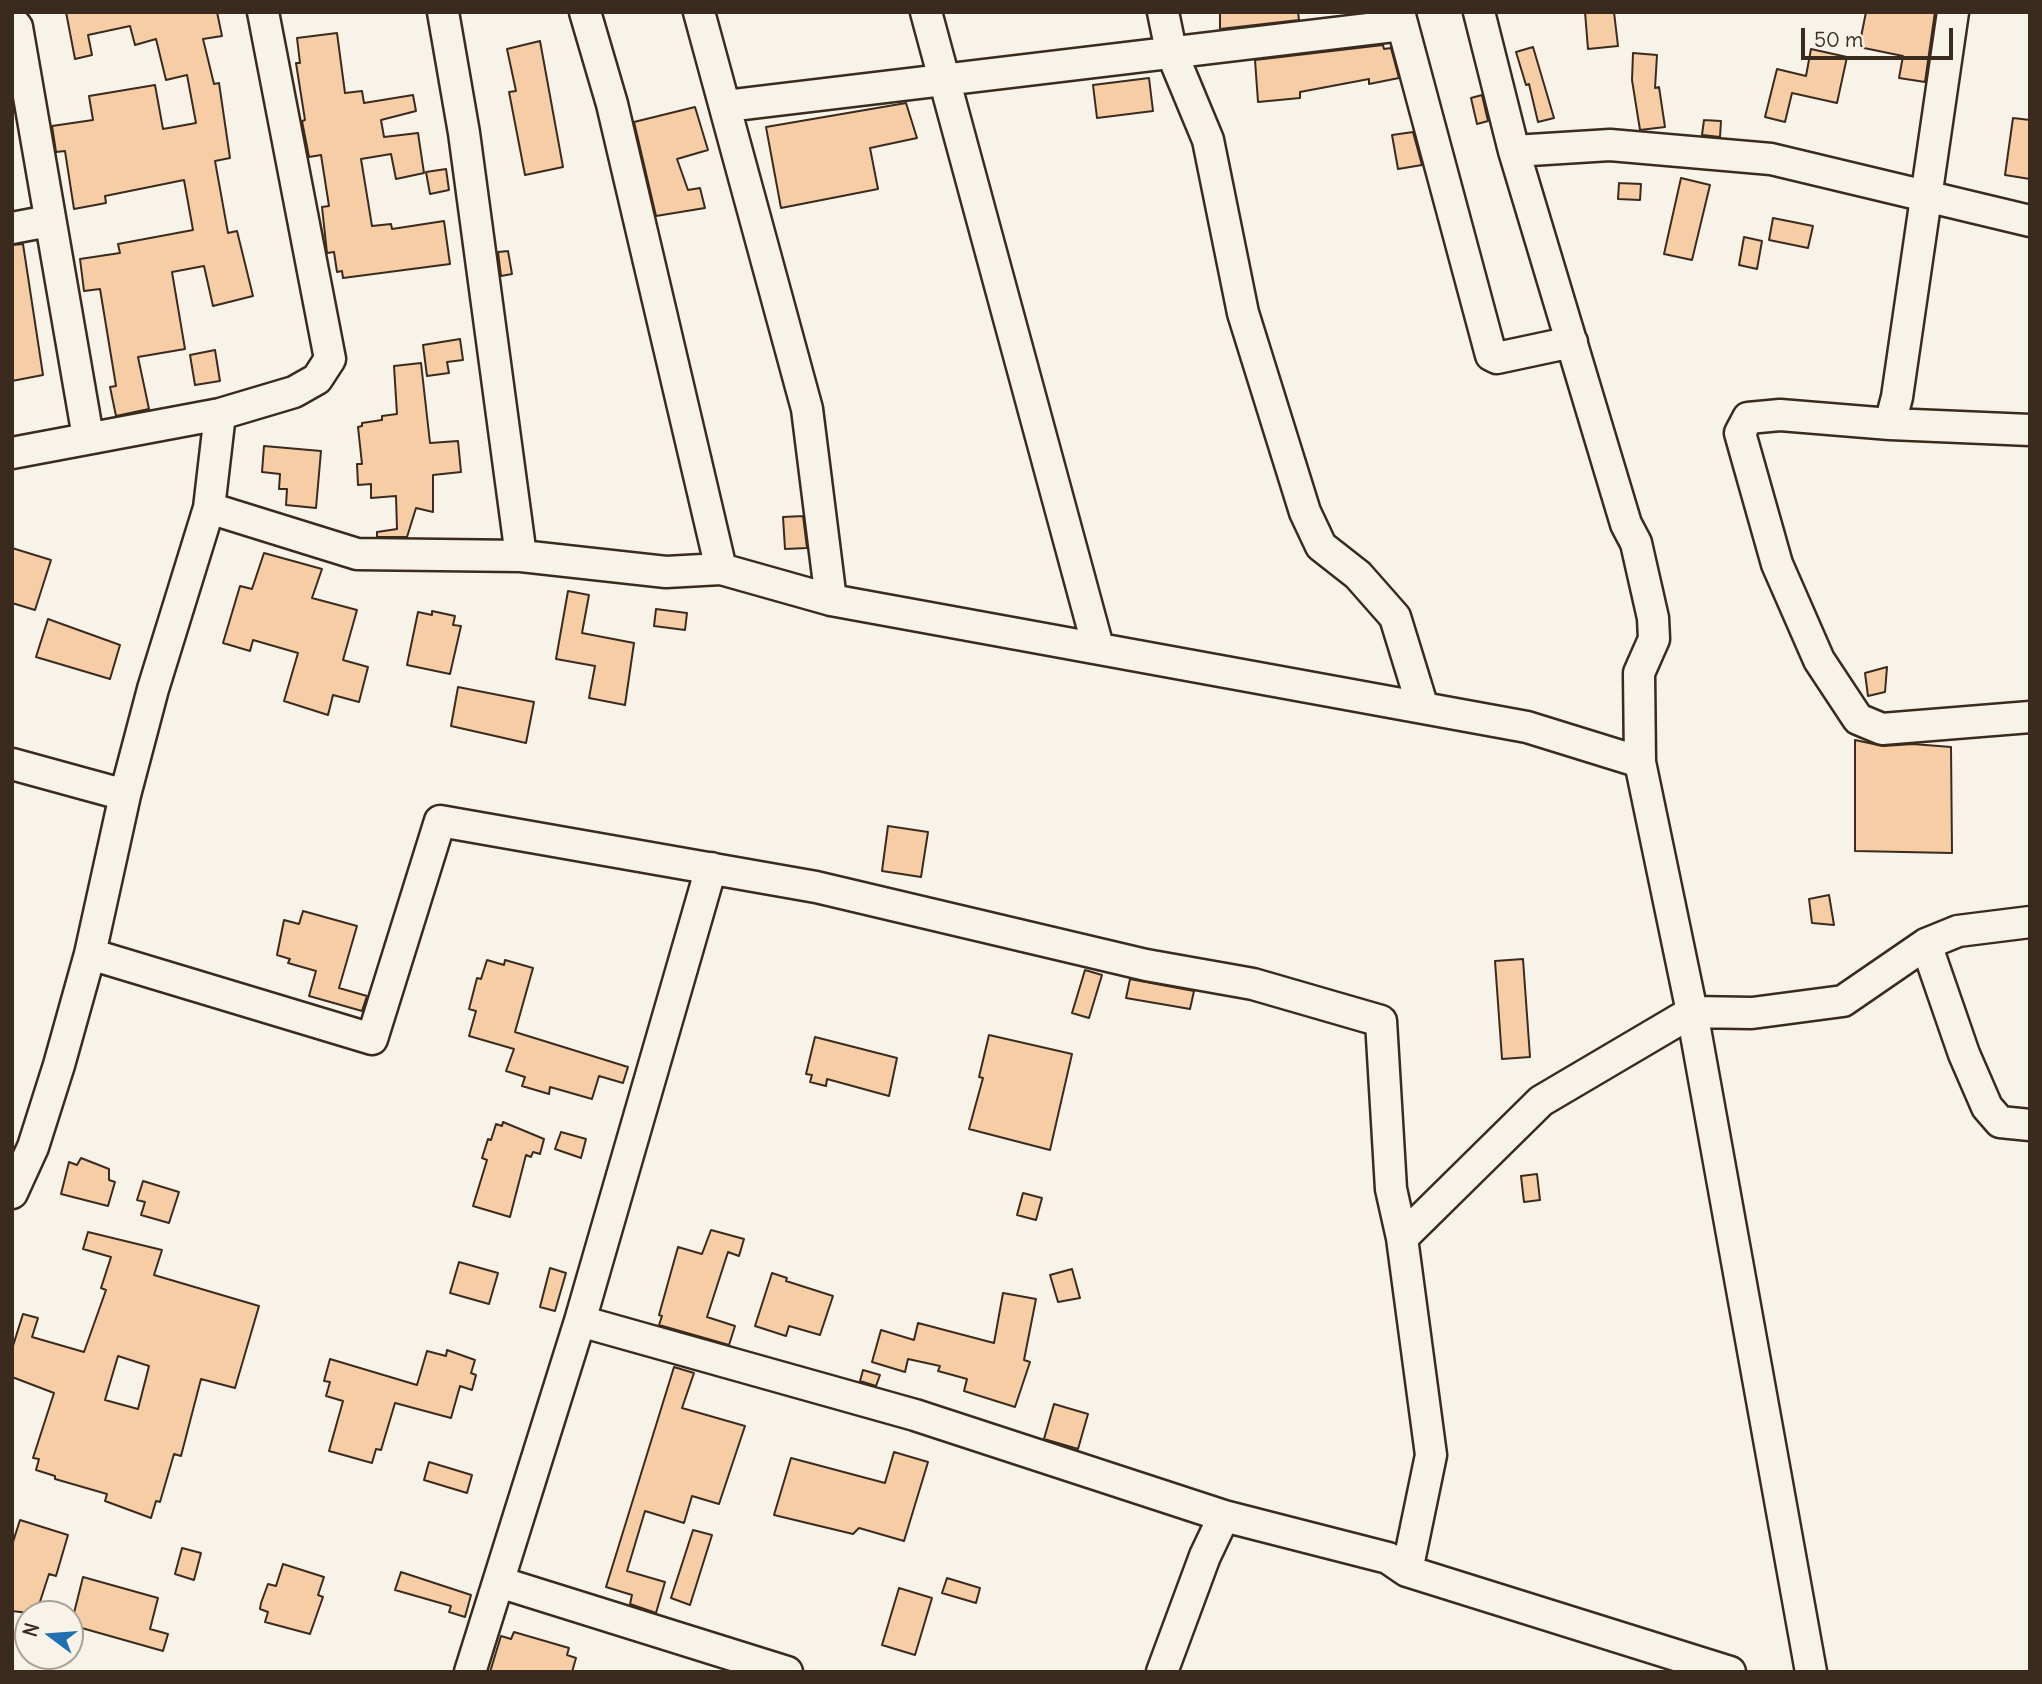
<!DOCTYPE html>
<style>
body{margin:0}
#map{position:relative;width:2042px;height:1684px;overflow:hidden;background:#f7f3e8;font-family:Delius,sans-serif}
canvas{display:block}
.frame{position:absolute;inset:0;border:14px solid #3b2a1e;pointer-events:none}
.north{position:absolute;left:14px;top:1600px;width:70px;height:70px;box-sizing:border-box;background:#f7f3e8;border:2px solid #aca397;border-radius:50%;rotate:286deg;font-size:19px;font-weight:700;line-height:28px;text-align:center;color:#3b2a1e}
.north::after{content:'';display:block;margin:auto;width:24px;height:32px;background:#1f6fb2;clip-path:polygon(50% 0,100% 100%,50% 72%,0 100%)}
.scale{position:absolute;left:1801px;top:28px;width:152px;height:32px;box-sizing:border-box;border:4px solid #3b2a1e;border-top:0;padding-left:9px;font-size:21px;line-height:24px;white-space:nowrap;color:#3b2a1e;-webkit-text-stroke:5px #f7f3e8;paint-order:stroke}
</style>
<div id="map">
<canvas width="2042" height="1684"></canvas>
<div class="frame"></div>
<div class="north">N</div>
<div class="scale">50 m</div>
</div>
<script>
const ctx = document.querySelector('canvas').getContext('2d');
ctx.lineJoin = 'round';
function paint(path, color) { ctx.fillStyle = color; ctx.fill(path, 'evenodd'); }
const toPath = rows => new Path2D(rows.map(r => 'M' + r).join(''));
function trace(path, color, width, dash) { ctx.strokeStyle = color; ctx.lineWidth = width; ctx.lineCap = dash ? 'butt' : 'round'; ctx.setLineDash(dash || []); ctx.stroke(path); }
const building = toPath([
 [66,12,217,12,222,36,203,39,214,84,219,83,230,158,215,161,228,233,237,231,253,296,213,306,204,266,172,272,185,349,138,357,149,409,116,416,110,387,116,386,100,289,84,291,80,259,120,253,118,244,193,230,184,180,105,196,106,203,74,209,65,151,56,152,52,126,93,120,89,96,155,85,163,129,196,123,187,75,166,80,156,39,135,45,130,26,88,35,92,55,75,59,66,12],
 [1220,12,1298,12,1299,20,1220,29,1220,12],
 [1585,12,1614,12,1618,46,1588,49,1585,12],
 [1866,12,1935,12,1925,82,1899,78,1903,56,1859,47,1866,12],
 [337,33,345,93,362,91,364,103,413,95,416,111,381,120,384,137,418,133,424,173,396,179,391,154,361,159,372,226,391,224,392,229,444,221,450,264,343,278,342,271,337,272,334,252,327,253,322,207,329,206,321,155,309,157,302,121,305,120,296,63,300,63,297,38,337,33],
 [540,41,563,167,525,175,509,92,516,91,507,49,540,41],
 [1383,45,1384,49,1391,48,1399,78,1369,84,1369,79,1300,92,1300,98,1258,102,1255,60,1383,45],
 [1533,47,1554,118,1538,122,1529,84,1526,85,1516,52,1533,47],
 [1811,49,1847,57,1837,103,1792,93,1785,122,1765,117,1777,69,1806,76,1811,49],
 [1633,53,1657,55,1655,88,1659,87,1665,127,1640,130,1632,80,1633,53],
 [1149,78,1153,111,1097,118,1093,85,1149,78],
 [1482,95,1488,121,1477,124,1471,98,1482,95],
 [906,103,917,138,870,148,878,189,781,208,766,127,906,103],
 [695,107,708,150,677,159,688,190,700,188,705,208,656,216,634,122,695,107],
 [2013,118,2030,120,2030,179,2005,175,2013,118],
 [1704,120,1721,121,1720,137,1702,135,1704,120],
 [1413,132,1422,165,1398,169,1392,135,1413,132],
 [446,169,449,190,430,194,426,172,446,169],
 [1681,178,1710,185,1692,260,1664,254,1681,178],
 [1619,183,1641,184,1640,200,1618,199,1619,183],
 [1773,218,1813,226,1808,248,1769,240,1773,218],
 [1744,237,1762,241,1757,269,1739,265,1744,237],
 [23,244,43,375,12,381,12,245,23,244],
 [508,251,512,274,501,276,498,252,508,251],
 [460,339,463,360,447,362,449,373,427,376,423,345,460,339],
 [215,350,220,381,195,385,190,355,215,350],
 [421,363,430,443,458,441,461,472,433,475,433,512,416,508,407,537,377,537,377,532,397,529,396,496,371,498,371,484,358,485,357,464,362,464,358,427,362,426,362,423,382,420,382,416,397,414,394,366,421,363],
 [264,446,321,451,316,508,286,505,287,489,279,489,280,474,262,472,264,446],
 [803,516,807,548,785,549,783,517,803,516],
 [12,548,51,560,35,610,12,603,12,548],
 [264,553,322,569,312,598,357,610,343,660,368,667,359,702,333,695,328,715,284,701,298,653,253,640,250,651,223,643,240,586,252,589,264,553],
 [568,591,589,595,582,633,634,643,625,705,589,698,595,666,556,659,568,591],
 [656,609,687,613,685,630,654,626,656,609],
 [432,611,455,616,453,625,461,626,450,674,407,665,418,612,432,615,432,611],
 [48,619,120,645,110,679,36,657,48,619],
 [1887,667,1885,692,1868,696,1865,673,1887,667],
 [458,687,534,702,526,743,451,726,458,687],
 [1855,740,1883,746,1913,744,1951,747,1952,853,1855,851,1855,740],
 [888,826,928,832,921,877,882,871,888,826],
 [1829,895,1834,925,1812,923,1809,899,1829,895],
 [303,911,357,926,339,988,367,996,362,1011,309,996,316,971,288,963,290,959,277,955,284,920,299,924,303,911],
 [1523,959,1530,1057,1502,1059,1495,961,1523,959],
 [487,960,504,965,505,960,533,968,515,1032,628,1067,623,1083,599,1076,592,1099,550,1087,549,1094,522,1086,525,1077,506,1071,514,1049,469,1036,476,1011,469,1009,477,978,481,979,487,960],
 [1085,970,1102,975,1089,1018,1072,1013,1085,970],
 [1130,979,1194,991,1190,1009,1126,998,1130,979],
 [989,1035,1072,1054,1050,1150,969,1129,983,1078,979,1077,989,1035],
 [815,1037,897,1058,889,1096,827,1079,826,1086,810,1082,812,1075,806,1074,815,1037],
 [503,1122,544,1139,540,1154,533,1152,531,1157,526,1155,510,1217,473,1206,487,1160,482,1158,488,1139,491,1140,496,1124,502,1126,503,1122],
 [561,1132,586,1139,581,1158,555,1149,561,1132],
 [81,1158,109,1169,109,1180,115,1182,108,1206,61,1194,69,1162,77,1165,81,1158],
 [1537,1174,1540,1200,1524,1202,1521,1176,1537,1174],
 [143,1181,179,1192,169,1223,141,1215,145,1202,137,1200,143,1181],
 [1023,1193,1042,1198,1036,1220,1017,1215,1023,1193],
 [711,1230,744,1239,739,1256,728,1252,707,1317,735,1326,729,1345,659,1325,662,1316,659,1315,678,1247,702,1254,711,1230],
 [88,1232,162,1250,154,1275,259,1306,235,1388,201,1379,181,1456,174,1454,160,1502,156,1501,151,1518,105,1501,107,1494,55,1479,55,1476,36,1470,39,1459,33,1458,54,1393,12,1377,12,1349,23,1314,38,1318,32,1337,84,1352,106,1290,101,1288,111,1257,83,1249,88,1232],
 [118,1356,149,1366,138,1409,105,1400,118,1356],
 [459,1262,498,1273,489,1304,450,1293,459,1262],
 [550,1268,566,1273,555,1311,540,1307,550,1268],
 [1072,1269,1080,1298,1058,1302,1050,1275,1072,1269],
 [772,1273,787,1278,786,1281,833,1296,820,1335,789,1326,786,1336,755,1326,772,1273],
 [1003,1293,1036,1299,1024,1360,1030,1362,1015,1407,964,1391,967,1379,938,1371,940,1366,908,1359,905,1372,872,1362,881,1330,914,1340,918,1323,994,1343,1003,1293],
 [447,1350,475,1360,471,1373,476,1375,472,1390,460,1386,451,1418,395,1403,381,1450,376,1449,372,1463,329,1451,343,1401,326,1396,330,1382,324,1381,330,1359,417,1385,427,1351,446,1356,447,1350],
 [674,1367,694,1373,682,1408,745,1426,719,1504,692,1496,684,1523,645,1511,627,1571,665,1582,656,1613,630,1604,632,1595,606,1587,674,1367],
 [863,1370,880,1375,876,1386,860,1381,863,1370],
 [1054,1404,1088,1414,1078,1449,1044,1439,1054,1404],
 [894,1452,928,1462,904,1541,859,1528,853,1534,774,1515,791,1458,885,1483,894,1452],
 [429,1462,472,1475,467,1493,424,1480,429,1462],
 [20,1520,68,1535,56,1576,49,1574,36,1614,12,1611,12,1545,20,1520],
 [693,1530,712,1535,690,1605,671,1598,693,1530],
 [182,1548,201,1553,194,1580,175,1574,182,1548],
 [283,1564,324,1577,318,1595,323,1597,310,1634,265,1622,268,1612,260,1609,261,1603,268,1584,276,1586,283,1564],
 [401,1572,471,1595,465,1617,449,1612,451,1606,395,1590,401,1572],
 [83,1577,158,1598,150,1629,168,1634,163,1651,71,1625,83,1577],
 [947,1578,980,1588,976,1603,942,1593,947,1578],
 [899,1588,932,1598,915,1655,882,1645,899,1588],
 [514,1632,569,1648,567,1655,576,1658,572,1672,490,1672,501,1636,511,1639,514,1632]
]);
const minor = toPath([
 [443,12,464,133,521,556],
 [585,12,612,104,721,569],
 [699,12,807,409,831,600],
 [926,12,1098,647],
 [1163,12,1171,51,1208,140,1243,313,1305,512,1321,546,1358,575,1395,617,1423,708],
 [1399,12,1491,355,1497,358,1572,342],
 [1479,12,1514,151,1626,524,1636,543,1653,618,1654,639,1639,673,1640,762],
 [12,21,17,27,88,437],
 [726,106,1402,25],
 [1514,151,1610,145,1771,159,2030,221],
 [12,228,49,221],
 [1890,424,1897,397,1953,12],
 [2030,430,1890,424,1780,415,1748,418,1740,433,1777,564,1819,660,1858,719,1882,729,2030,717],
 [12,453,220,414,294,392,317,379,330,359,263,12],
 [209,508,357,554,521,556,666,572,721,569,831,600,1527,727,1640,762,1692,1012,1752,1013,1843,1001,1926,944,1958,931,2030,922],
 [12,764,125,795],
 [1926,944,1964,1054,1987,1107,2000,1122,2030,1125],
 [90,954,372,1039,440,821,816,887,1146,965,1253,984,1381,1021,1391,1189,1402,1238],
 [12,1193,33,1147,59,1065,90,954,125,795,153,689,209,508,220,414],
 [580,1321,915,1415,1224,1516,1388,1558,1407,1571,1730,1672],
 [1407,1571,1431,1455,1402,1238,1541,1101,1692,1012,1811,1672],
 [499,1582,787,1672],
 [470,1672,580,1321,711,868],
 [1162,1672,1205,1556,1224,1516]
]);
paint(building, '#f7cda6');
trace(building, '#3b2a1e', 2);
trace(minor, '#3b2a1e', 35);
trace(minor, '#f7f3e8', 30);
</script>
